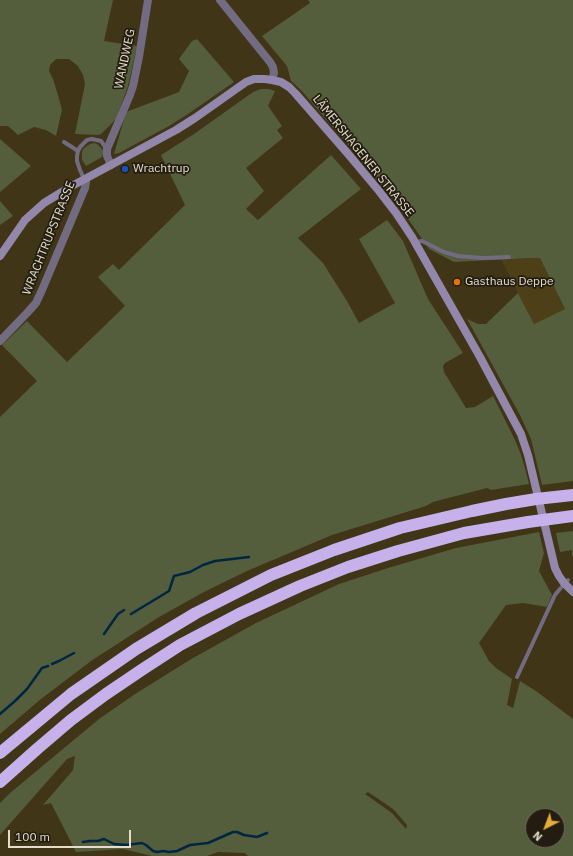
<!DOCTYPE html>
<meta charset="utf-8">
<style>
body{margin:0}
#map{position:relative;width:573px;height:856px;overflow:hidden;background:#403516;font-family:"IBM Plex Sans",sans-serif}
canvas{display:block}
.north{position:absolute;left:525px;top:808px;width:40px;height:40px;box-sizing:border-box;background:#221d10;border:1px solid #706a5b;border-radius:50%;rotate:222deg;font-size:11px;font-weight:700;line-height:16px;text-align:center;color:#e4ddcc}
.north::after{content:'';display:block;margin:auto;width:14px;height:18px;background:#e7ac37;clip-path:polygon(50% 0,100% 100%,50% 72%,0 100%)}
.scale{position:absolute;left:8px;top:830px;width:123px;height:18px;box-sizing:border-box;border:2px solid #e4ddcc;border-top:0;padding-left:5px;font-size:12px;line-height:14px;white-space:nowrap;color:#e4ddcc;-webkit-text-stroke:3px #221d10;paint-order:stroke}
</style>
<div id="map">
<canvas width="573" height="856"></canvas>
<div class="north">N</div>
<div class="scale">100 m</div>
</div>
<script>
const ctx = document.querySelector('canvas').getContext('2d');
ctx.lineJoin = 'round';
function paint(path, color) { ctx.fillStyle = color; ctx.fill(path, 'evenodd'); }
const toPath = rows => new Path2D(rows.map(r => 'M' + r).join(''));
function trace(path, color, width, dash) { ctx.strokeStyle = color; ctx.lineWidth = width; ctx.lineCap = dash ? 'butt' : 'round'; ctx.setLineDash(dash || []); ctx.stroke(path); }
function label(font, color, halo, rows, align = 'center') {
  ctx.font = font + ' "IBM Plex Sans",sans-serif'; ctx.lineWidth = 3.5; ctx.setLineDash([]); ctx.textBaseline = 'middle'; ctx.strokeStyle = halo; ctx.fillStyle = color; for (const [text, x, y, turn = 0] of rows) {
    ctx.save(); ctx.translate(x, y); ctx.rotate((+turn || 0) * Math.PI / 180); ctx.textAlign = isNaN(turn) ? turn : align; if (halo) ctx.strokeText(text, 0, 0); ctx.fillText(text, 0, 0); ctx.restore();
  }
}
const built = toPath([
 [530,258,540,258,565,309,534,324,501,259]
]);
const green = toPath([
 [0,0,113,0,104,41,137,46,128,86,116,119,101,134,98,135,75,134,85,84,83,75,78,66,69,59,56,59,50,65,49,71,53,79,58,95,62,110,56,136,46,130,34,127,18,135,8,126,0,126],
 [308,0,573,0,573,481,542,485,531,439,520,415,467,319,478,324,486,324,489,321,518,293,534,324,565,309,540,258,530,258,454,262,429,249,402,210,381,183,301,90,291,81,287,66,262,36,310,3],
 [197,39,234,82,188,114,169,126,119,153,114,154,126,112,179,92,189,71,179,59,192,41],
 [261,89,269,89,275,91,268,106,282,126,277,130,283,138,246,168,264,191,246,209,258,220,331,155,361,189,298,238,323,263,347,301,359,323,395,303,359,239,387,220,403,241,428,299,463,353,445,363,443,366,444,372,466,408,475,407,493,396,515,440,520,452,525,468,529,484,491,490,487,488,433,502,426,506,332,535,247,571,204,592,159,617,91,661,41,699,0,734,0,417,37,381,2,345,27,321,67,362,125,306,98,277,113,264,119,270,185,205,161,155,194,134,253,92],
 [0,139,31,166,0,192],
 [94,143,97,144,103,150,103,154,102,157,86,166,82,160,82,152,83,149,87,146,90,144],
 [0,201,13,216,0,225],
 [573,531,573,556,572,556,572,550,560,552,556,533],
 [539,532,544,553,539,571,552,595,547,607,523,603,506,605,479,643,489,661,496,668,512,679,507,705,513,708,520,681,536,691,573,719,573,856,248,856,245,853,218,852,207,856,152,856,123,849,76,852,51,803,43,805,73,770,75,756,67,759,0,835,0,803,10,793,99,719,135,694,193,658,256,623,339,584,388,568,456,548],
 [368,792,393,809,407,825,406,829,392,813,365,794],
 [533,816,557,816,557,840,533,840]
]);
const stream = toPath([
 [131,614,169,591,174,576,190,572,203,565,215,561,249,557],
 [104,634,118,614,124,610],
 [52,664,59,661,74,653],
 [0,714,15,701,27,689,42,668,48,666],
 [83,842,90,841,98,841,104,839,114,844,126,845,142,843,146,845,153,851,157,852,163,851,169,852,177,851,190,845,208,843,233,832,237,832,244,835,257,837,267,833]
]);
const lane = toPath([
 [64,142,78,151],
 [84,179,80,170,77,161,77,156,78,151,80,147,87,140,92,139,101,141,106,148],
 [415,242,422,241,444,252,458,256,482,258,509,257],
 [517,677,555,595,559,590,568,580]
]);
const street = toPath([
 [220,0,270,62,273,67,274,73,272,80],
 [111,165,107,156,107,149,130,95,133,86,139,57,148,0],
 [0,341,27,313,36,303,42,290,85,188,86,182,85,179]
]);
const secondary = toPath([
 [0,256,25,220,44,203,70,187,176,130,195,118,246,82,254,79,265,79,272,80,281,82,289,87,295,93,349,155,379,191,396,213,412,237,480,357,521,434,528,455,555,568,559,576,564,583,573,592]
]);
const highway = toPath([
 [0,753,71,694,136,649,196,613,271,575,334,550,400,528,472,511,506,504,536,499,573,495],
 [0,782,37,749,71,720,106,694,143,669,180,645,239,614,300,586,348,567,398,551,464,533,528,522,573,516]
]);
const markers = [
 [125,169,4,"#1a4fb4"],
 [457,282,4,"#e8710a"]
];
const streetNames = [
 ["WANDWEG",125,59,-78],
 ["LÄMERSHAGENER STRASSE",363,156,51],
 ["WRACHTRUPSTRASSE",49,238,-68]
];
const poiNames = [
 ["Wrachtrup",133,169],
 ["Gasthaus Deppe",465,282]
];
paint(built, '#4d3f17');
paint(green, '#545d3c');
trace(stream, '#002741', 2.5);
trace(lane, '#736b82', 4);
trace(street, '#736b82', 8);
trace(secondary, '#9487ac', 8);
trace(highway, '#c6b1ea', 12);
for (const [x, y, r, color] of markers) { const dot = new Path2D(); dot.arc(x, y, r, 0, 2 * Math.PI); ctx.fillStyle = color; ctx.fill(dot); trace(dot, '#221d10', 1.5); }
label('12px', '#e4ddcc', '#221d10', streetNames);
label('12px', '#e4ddcc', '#221d10', poiNames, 'left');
</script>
